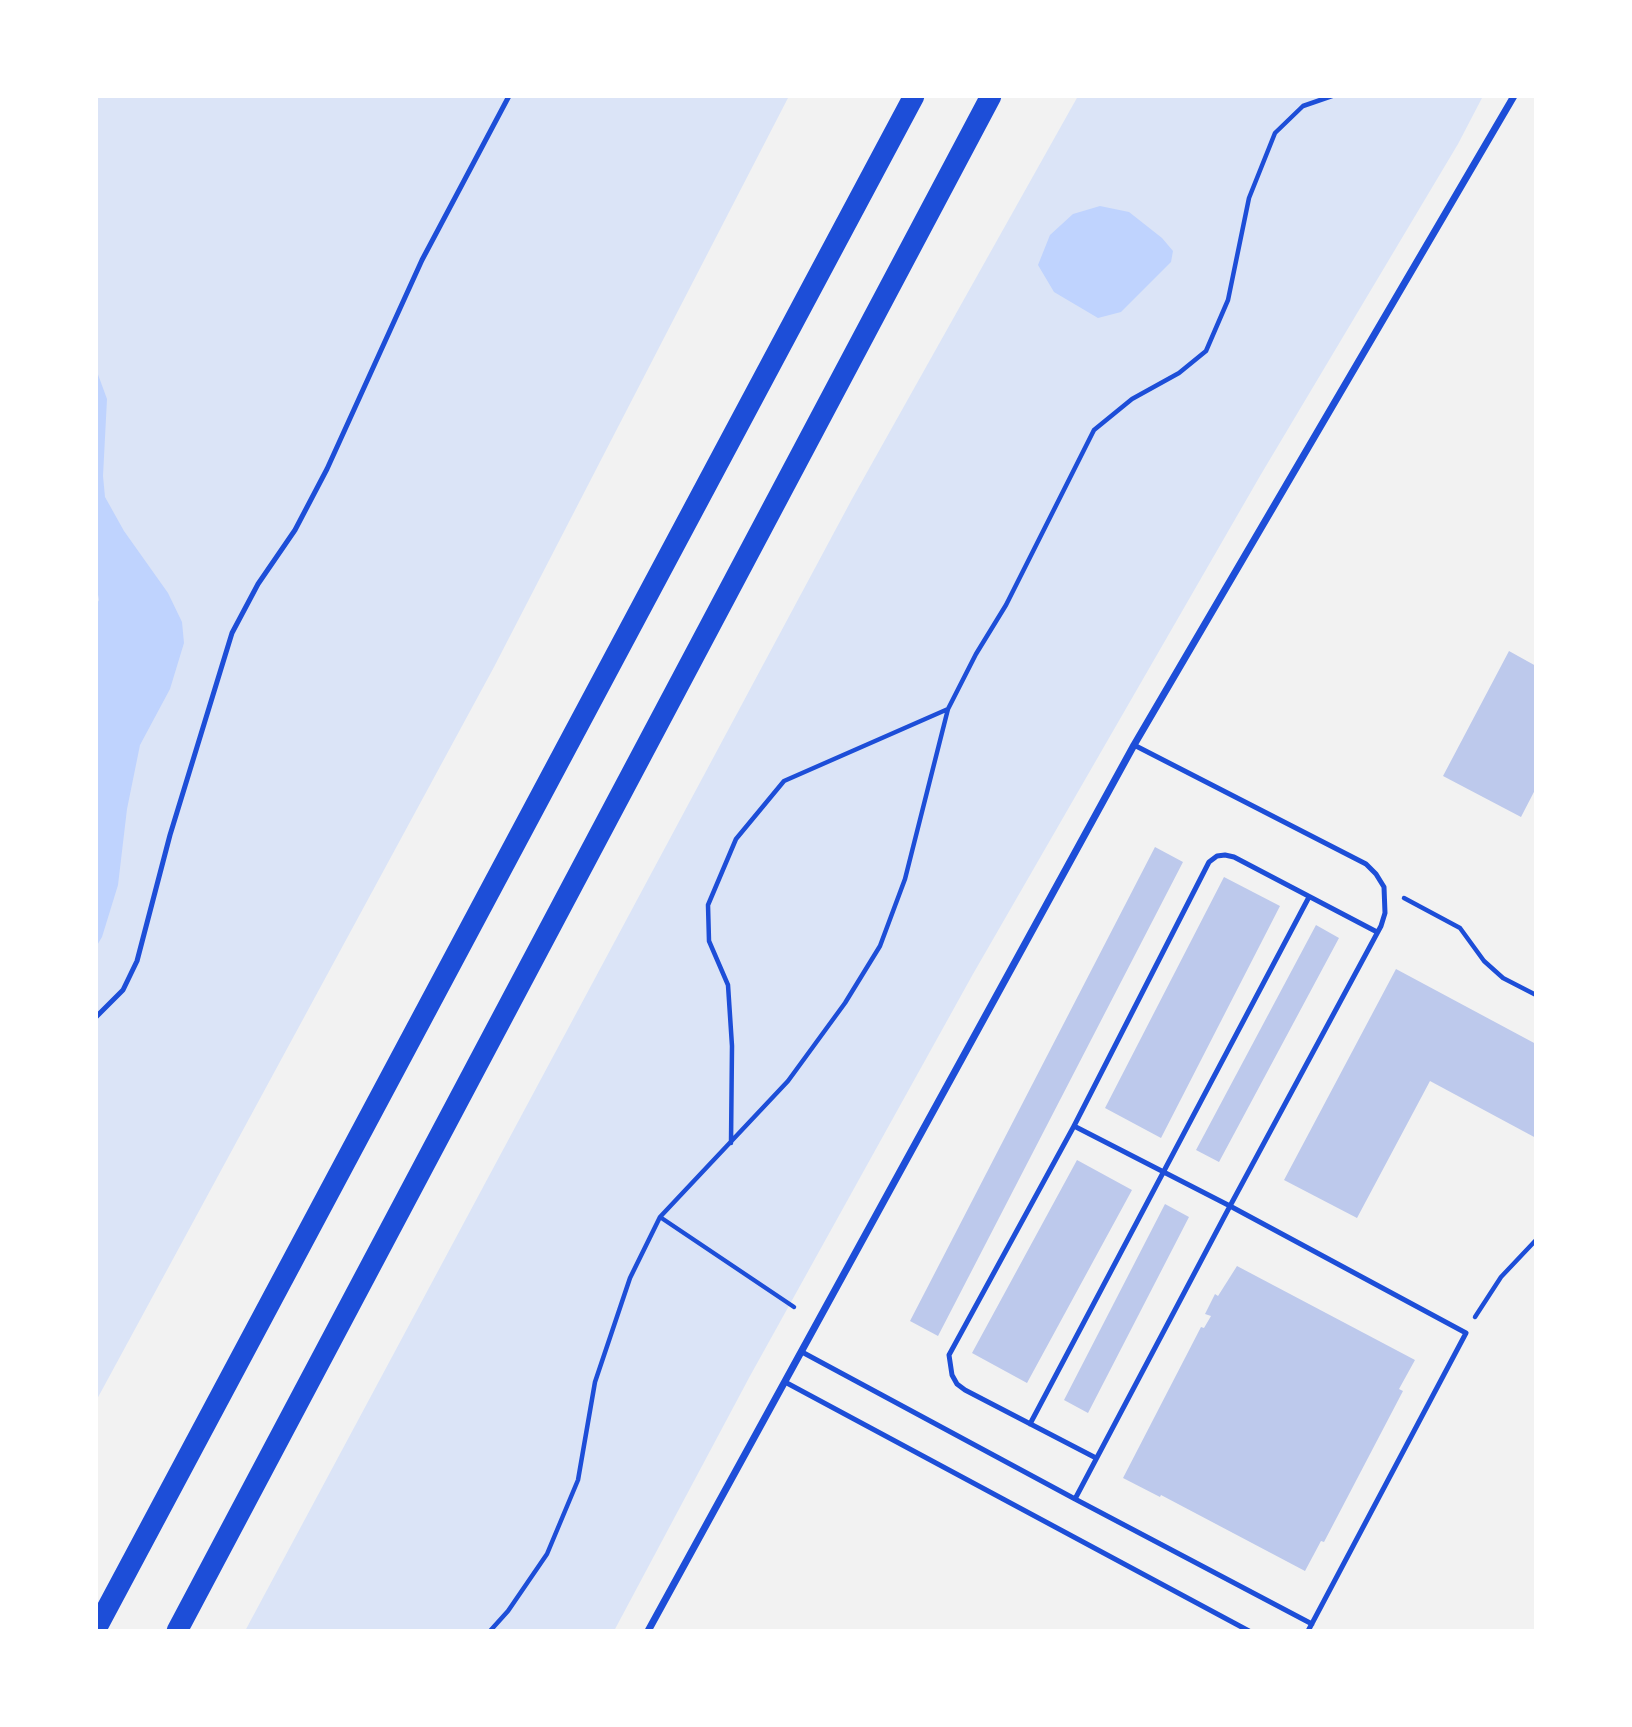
<!DOCTYPE html>
<style>
body{margin:0}
#map{position:relative;width:1632px;height:1727px;overflow:hidden;background:#f2f2f2;font-family:"Golos Text",sans-serif}
canvas{display:block}
.frame{position:absolute;inset:0;border:98px solid #fff;pointer-events:none}
</style>
<div id="map">
<canvas width="1632" height="1727"></canvas>
<div class="frame"></div>
</div>
<script>
const ctx = document.querySelector('canvas').getContext('2d');
ctx.lineJoin = 'round';
function paint(path, color) { ctx.fillStyle = color; ctx.fill(path, 'evenodd'); }
const toPath = rows => new Path2D(rows.map(r => 'M' + r).join(''));
function trace(path, color, width, dash) { ctx.strokeStyle = color; ctx.lineWidth = width; ctx.lineCap = dash ? 'butt' : 'round'; ctx.setLineDash(dash || []); ctx.stroke(path); }
const green = toPath([
 [96,96,789,96,494,667,96,1401],
 [1078,96,1483,96,1458,144,1260,476,973,974,750,1376,614,1631,245,1631,852,499]
]);
const water = toPath([
 [1100,206,1129,212,1162,238,1173,251,1171,262,1121,312,1098,318,1054,292,1038,265,1050,235,1073,214],
 [96,369,107,399,103,476,105,497,124,531,168,593,182,622,184,643,170,689,140,745,127,809,118,885,102,937,96,947,96,605,99,600,96,584]
]);
const building = toPath([
 [1509,651,1536,666,1536,788,1521,817,1443,776],
 [1155,847,1183,862,938,1336,910,1321],
 [1224,877,1280,906,1161,1138,1105,1108],
 [1316,925,1339,938,1219,1162,1196,1150],
 [1396,969,1536,1044,1536,1138,1430,1081,1357,1218,1284,1180],
 [1077,1160,1132,1190,1027,1383,972,1353],
 [1165,1204,1189,1217,1088,1413,1064,1400],
 [1237,1266,1415,1360,1399,1389,1403,1391,1324,1542,1321,1541,1305,1571,1161,1495,1160,1497,1123,1478,1201,1327,1204,1328,1211,1316,1205,1314,1215,1294,1218,1296]
]);
const path = toPath([
 [1404,898,1460,928,1484,961,1503,978,1536,995],
 [731,1143,732,1046,728,985,709,941,708,905,736,839,784,781,948,709],
 [660,1217,794,1307],
 [1475,1317,1501,1277,1536,1240],
 [490,1631,508,1611,547,1554,578,1480,595,1382,630,1278,660,1217,788,1081,845,1003,880,946,905,879,948,709,976,654,1006,605,1094,430,1132,399,1179,373,1206,351,1228,300,1249,198,1275,133,1303,106,1332,96]
]);
const service = toPath([
 [96,1017,123,990,137,961,170,835,232,633,258,584,295,530,327,469,422,260,509,96],
 [1074,1126,1230,1206,1381,926,1385,913,1384,887,1376,874,1366,864,1134,745],
 [802,1352,1075,1499,1230,1206,1466,1333,1308,1631],
 [785,1382,1249,1631],
 [1030,1424,1309,897],
 [1096,1458,965,1390,957,1384,952,1375,949,1355,1074,1126,1209,862,1217,856,1225,855,1234,857,1377,932],
 [1075,1499,1312,1624]
]);
const minor = toPath([
 [648,1631,1134,745,1514,96]
]);
const motorway = toPath([
 [96,1629,914,96],
 [177,1631,991,96]
]);
paint(green, '#dbe4f7');
paint(water, '#bfd3fe');
paint(building, '#bdc9ec');
trace(path, '#1d4ed8', 4.5);
trace(service, '#1d4ed8', 5);
trace(minor, '#1d4ed8', 7);
trace(motorway, '#1d4ed8', 21);
</script>
